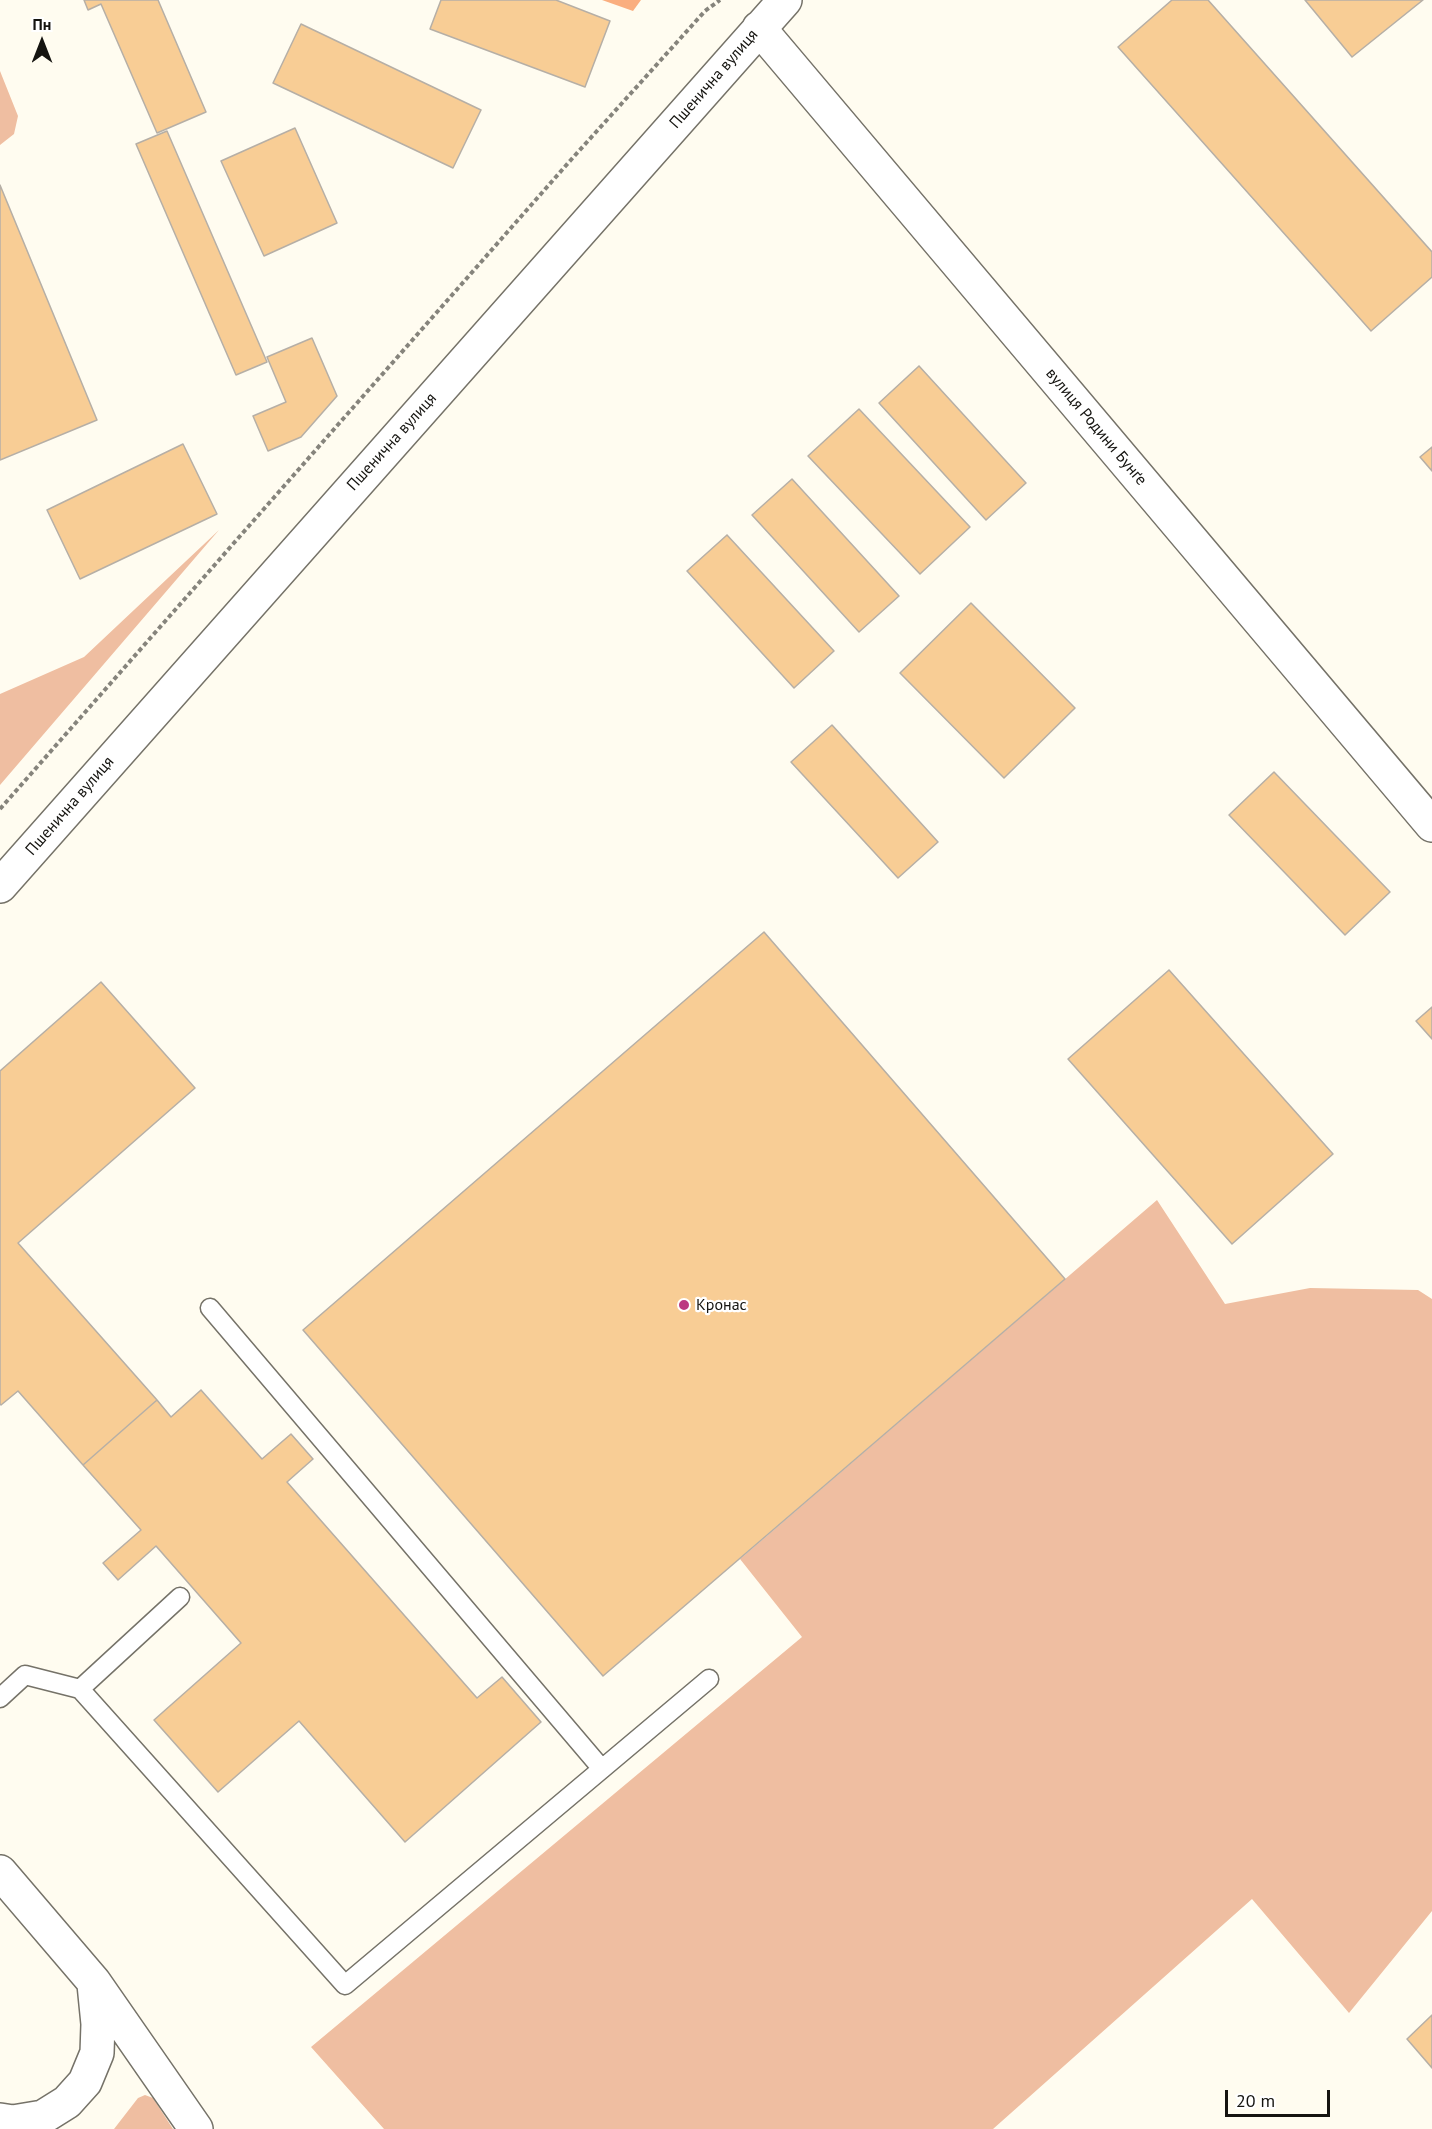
<!DOCTYPE html>
<meta charset="utf-8">
<style>
body{margin:0}
#map{position:relative;width:1432px;height:2129px;overflow:hidden;background:#fffcf0;font-family:"PT Sans",sans-serif}
canvas{display:block}
.north{position:absolute;left:12px;top:12px;width:60px;height:60px;-webkit-text-stroke:4px #fff;paint-order:stroke;rotate:0deg;font-size:16px;font-weight:700;line-height:24px;text-align:center;color:#151410}
.north::after{content:'';display:block;margin:auto;width:21px;height:27px;background:#151410;clip-path:polygon(50% 0,100% 100%,50% 72%,0 100%)}
.scale{position:absolute;left:1225px;top:2090px;width:105px;height:27px;box-sizing:border-box;border:3px solid #151410;border-top:0;padding-left:8px;font-size:18px;line-height:21px;white-space:nowrap;color:#151410;-webkit-text-stroke:4px #fff;paint-order:stroke}
</style>
<div id="map">
<canvas width="1432" height="2129"></canvas>
<div class="north">Пн</div>
<div class="scale">20 m</div>
</div>
<script>
const ctx = document.querySelector('canvas').getContext('2d');
ctx.lineJoin = 'round';
function paint(path, color) { ctx.fillStyle = color; ctx.fill(path, 'evenodd'); }
const toPath = rows => new Path2D(rows.map(r => 'M' + r).join(''));
function trace(path, color, width, dash) { ctx.strokeStyle = color; ctx.lineWidth = width; ctx.lineCap = dash ? 'butt' : 'round'; ctx.setLineDash(dash || []); ctx.stroke(path); }
function label(font, color, halo, rows, align = 'center') {
  ctx.font = font + ' "PT Sans",sans-serif'; ctx.lineWidth = 4.5; ctx.setLineDash([]); ctx.textBaseline = 'middle'; ctx.strokeStyle = halo; ctx.fillStyle = color; for (const [text, x, y, turn = 0] of rows) {
    ctx.save(); ctx.translate(x, y); ctx.rotate((+turn || 0) * Math.PI / 180); ctx.textAlign = isNaN(turn) ? turn : align; if (halo) ctx.strokeText(text, 0, 0); ctx.fillText(text, 0, 0); ctx.restore();
  }
}
const green = toPath([
 [0,71,18,116,14,134,0,145],
 [219,530,0,785,0,694,84,657],
 [1157,1200,1225,1304,1310,1288,1418,1290,1432,1299,1432,1911,1349,2013,1252,1899,993,2129,384,2129,311,2047,802,1637,740,1559],
 [145,2095,153,2098,173,2129,114,2129,138,2098]
]);
const forest = toPath([
 [602,0,641,0,633,11]
]);
const building = toPath([
 [84,0,158,0,206,112,157,133,101,4,88,10,84,0],
 [441,0,556,0,610,21,585,87,430,29,441,0],
 [1172,0,1208,0,1432,252,1432,277,1371,331,1118,47,1172,0],
 [1305,0,1423,0,1352,57,1305,0],
 [301,24,481,110,453,168,273,83,301,24],
 [295,128,337,223,264,256,221,161,295,128],
 [167,131,267,362,236,375,136,144,167,131],
 [0,185,97,420,0,460,0,185],
 [312,338,337,396,301,437,268,451,253,416,286,402,267,357,312,338],
 [919,366,1026,483,986,520,879,403,919,366],
 [859,409,970,527,920,574,808,456,859,409],
 [183,444,217,514,80,579,47,510,183,444],
 [1432,447,1432,471,1420,457,1432,447],
 [792,479,899,596,859,632,752,515,792,479],
 [727,535,834,651,794,688,687,571,727,535],
 [971,603,1075,708,1004,778,900,673,971,603],
 [832,725,938,842,898,878,791,762,832,725],
 [1274,772,1390,892,1345,935,1229,815,1274,772],
 [764,932,1065,1279,603,1676,303,1330,764,932],
 [1169,970,1333,1154,1232,1244,1068,1059,1169,970],
 [101,982,195,1088,18,1243,157,1400,83,1465,18,1391,1,1405,0,1404,0,1071,101,982],
 [1432,1007,1432,1039,1416,1021,1432,1007],
 [201,1390,262,1459,291,1434,313,1459,287,1482,477,1698,502,1677,541,1722,405,1842,299,1721,218,1792,154,1720,241,1643,156,1546,118,1580,103,1563,141,1530,83,1465,157,1400,171,1417,201,1390],
 [1432,2015,1432,2068,1407,2039,1432,2015]
]);
const path = toPath([
 [0,809,569,162,705,11,720,0]
]);
const service = toPath([
 [210,1308,602,1769],
 [80,1689,180,1597],
 [0,1698,25,1675,80,1689,345,1985,709,1679]
]);
const minor = toPath([
 [759,28,1432,825],
 [0,886,785,0]
]);
const secondary = toPath([
 [0,1872,94,1982,196,2129],
 [0,2120,13,2122,43,2117,67,2102,85,2082,97,2053,98,2024,94,1984]
]);
const markers = [
 [684,1305,6,"#bc3981"]
];
const streetNames = [
 ["Пшенична вулиця",714,79,-49],
 ["вулиця Родини Бунґе",1096,427,50],
 ["Пшенична вулиця",392,442,-48],
 ["Пшенична вулиця",70,806,-49]
];
const poiNames = [
 ["Кронас",696,1305]
];
paint(green, '#efbea1');
paint(forest, '#faae7f');
paint(building, '#f8cd95');
trace(building, '#b6afa6', 1.5);
trace(service, '#757268', 21);
trace(minor, '#757268', 36);
trace(secondary, '#757268', 36);
trace(path, '#86847c', 4, [4.5, 3]);
trace(service, '#fff', 18);
trace(minor, '#fff', 33);
trace(secondary, '#fff', 33);
for (const [x, y, r, color] of markers) { const dot = new Path2D(); dot.arc(x, y, r, 0, 2 * Math.PI); ctx.fillStyle = color; ctx.fill(dot); trace(dot, '#fff', 2); }
label('16px', '#151410', '#fff', streetNames);
label('16px', '#151410', '#fff', poiNames, 'left');
</script>
